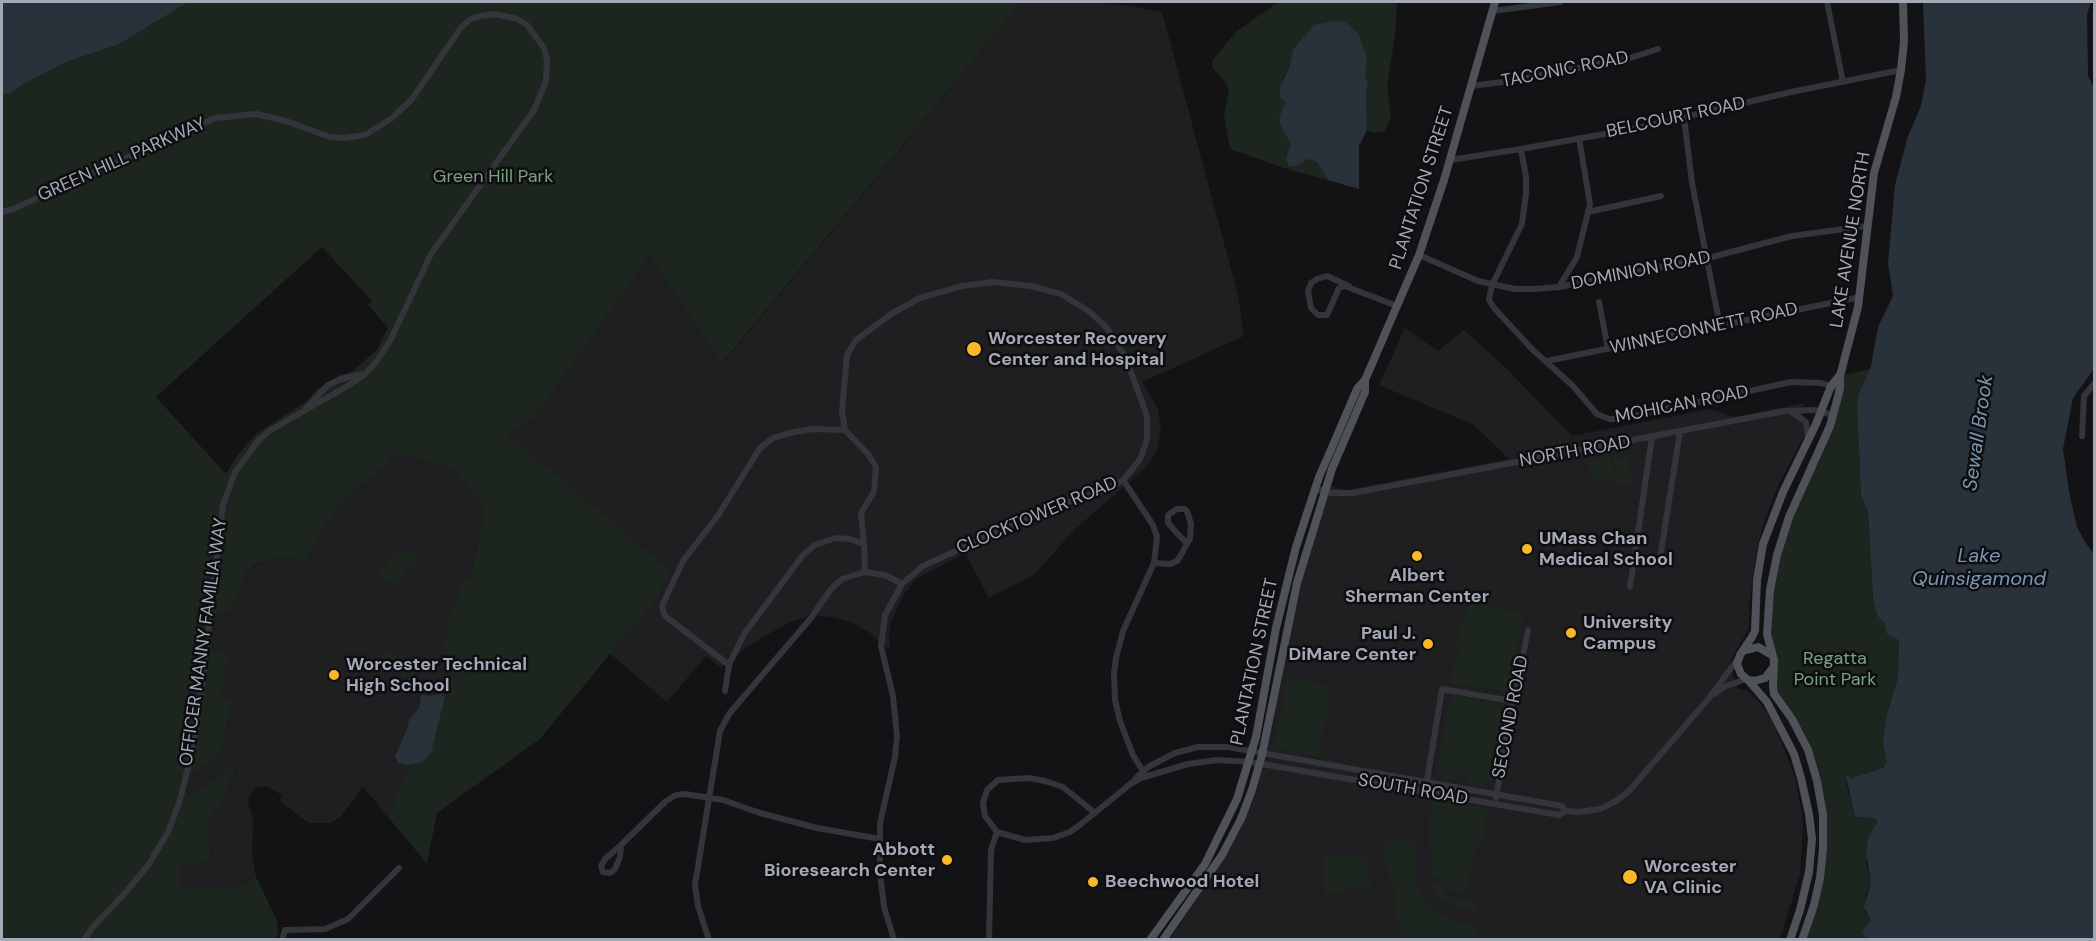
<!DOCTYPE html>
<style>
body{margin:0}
#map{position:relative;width:2096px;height:941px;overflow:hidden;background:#131315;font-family:"DM Sans",sans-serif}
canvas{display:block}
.frame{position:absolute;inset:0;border:3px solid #a4a9b6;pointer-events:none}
</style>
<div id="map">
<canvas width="2096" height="941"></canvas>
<div class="frame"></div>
</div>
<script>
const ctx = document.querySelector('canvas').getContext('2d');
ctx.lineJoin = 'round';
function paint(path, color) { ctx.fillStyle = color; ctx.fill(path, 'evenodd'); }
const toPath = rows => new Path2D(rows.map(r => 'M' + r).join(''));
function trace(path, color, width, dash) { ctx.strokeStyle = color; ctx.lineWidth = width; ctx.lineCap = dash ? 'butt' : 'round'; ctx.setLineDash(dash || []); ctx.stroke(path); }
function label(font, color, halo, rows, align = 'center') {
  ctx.font = font + ' "DM Sans",sans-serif'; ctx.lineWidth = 5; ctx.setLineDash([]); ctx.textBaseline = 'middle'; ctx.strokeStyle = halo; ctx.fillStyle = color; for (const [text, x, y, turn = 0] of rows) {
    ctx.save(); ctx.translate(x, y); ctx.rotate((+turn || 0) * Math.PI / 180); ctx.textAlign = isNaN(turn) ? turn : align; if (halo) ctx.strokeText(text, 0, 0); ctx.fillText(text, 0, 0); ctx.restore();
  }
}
const built = toPath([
 [1022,2,1091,2,1131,6,1162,12,1238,295,1244,336,1142,382,1158,409,1161,430,1156,453,1147,466,1073,531,1034,575,989,598,965,553,916,579,904,594,892,619,889,634,890,650,870,633,851,622,831,617,810,615,788,623,745,648,721,668,706,656,667,702,608,652,506,434,533,420,650,256,723,363],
 [1405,328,1438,351,1464,330,1504,366,1572,436,1711,409,1734,417,1804,403,1801,420,1804,424,1805,434,1777,488,1764,522,1757,549,1749,605,1749,628,1729,663,1738,689,1746,690,1758,701,1773,721,1795,777,1801,809,1803,825,1800,874,1780,939,1169,940,1229,851,1240,831,1256,794,1270,739,1292,620,1306,559,1331,486,1347,490,1509,459,1474,425,1379,385],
 [399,454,451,467,485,509,453,651,388,817,363,787,341,816,331,823,309,823,282,803,280,801,282,795,266,786,256,788,251,793,248,803,253,818,252,856,256,877,247,882,243,886,179,887,179,865,211,863,208,819,222,802,239,763,196,792,186,794,190,776,221,754,232,700,219,697,229,654,212,650,215,614,229,612,234,606,245,574,252,567,271,558,305,560,322,531,341,505,370,478,385,467,390,458]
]);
const green = toPath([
 [2,2,1022,2,722,363,650,256,533,420,506,434,669,570,657,597,540,739,437,813,427,864,388,817,451,656,445,654,442,650,444,639,448,633,447,618,457,600,462,580,469,581,485,509,451,467,399,454,390,458,385,467,370,478,341,505,322,531,305,560,271,558,252,566,245,574,234,606,229,612,215,614,212,650,229,654,220,697,232,700,221,754,190,776,186,794,196,792,239,762,222,802,208,819,211,863,179,865,179,887,243,886,247,882,256,877,277,920,278,934,276,939,2,940],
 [322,247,372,301,368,305,388,328,376,351,351,372,340,375,316,390,307,401,257,433,236,457,226,474,156,397],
 [1278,2,1397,2,1395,36,1387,85,1391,117,1384,132,1375,133,1367,130,1366,92,1368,83,1365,77,1367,57,1293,50,1289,68,1282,79,1287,103,1281,113,1283,131,1291,144,1296,166,1308,159,1317,162,1328,180,1290,170,1230,149,1224,116,1229,91,1225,82,1212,67,1212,61,1236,32],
 [1870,369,1858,396,1857,407,1861,496,1868,512,1873,599,1876,610,1878,617,1884,622,1887,629,1899,640,1898,677,1887,714,1888,763,1883,768,1846,782,1855,817,1874,818,1878,822,1866,862,1871,883,1866,896,1865,912,1871,921,1865,937,1867,939,1802,939,1814,905,1823,837,1815,770,1773,686,1774,665,1768,645,1777,555,1826,438,1840,376],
 [1610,456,1615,477,1592,482,1588,461],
 [1627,456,1633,482,1619,485,1613,459],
 [407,549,416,553,416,562,404,573,395,586,379,575,379,573,395,554],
 [1469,604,1481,605,1524,613,1510,693,1451,683,1454,676,1450,673,1457,663,1453,659,1460,649,1455,644,1461,632,1457,629,1468,611],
 [385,652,403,655,415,670,413,680,408,680,396,669,389,674,381,667,382,656],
 [1287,676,1293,680,1306,680,1330,687,1328,704,1331,719,1324,718,1320,748,1324,749,1322,758,1277,749,1275,747],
 [1455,696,1502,704,1507,708,1508,712,1496,778,1494,781,1492,780,1484,786,1469,784,1468,780,1462,777,1458,778,1456,781,1445,779,1437,773,1449,703,1451,697],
 [1431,799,1483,808,1488,810,1484,837,1486,838,1475,847,1466,894,1452,891,1440,879,1432,875,1429,832],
 [1382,840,1416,841,1416,883,1426,902,1444,916,1477,928,1477,939,1402,939,1393,901,1396,900,1383,851],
 [1366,855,1371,889,1344,889,1344,893,1325,894,1325,856],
 [1432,882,1437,884,1448,896,1463,900,1478,901,1476,911,1454,906,1444,901,1434,890]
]);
const water = toPath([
 [2,2,188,2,119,44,68,61,23,84,10,93,2,95],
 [1923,2,2091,2,2087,14,2088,76,2094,88,2094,369,2073,398,2063,449,2069,492,2077,527,2085,542,2094,554,2094,939,1867,940,1862,931,1871,921,1864,907,1871,883,1866,853,1869,836,1878,822,1874,818,1855,817,1846,777,1848,775,1850,779,1883,768,1887,763,1883,743,1887,714,1898,677,1899,640,1887,634,1884,622,1878,617,1873,599,1868,512,1861,496,1857,407,1858,396,1871,366,1878,327,1893,296,1888,263,1895,185,1908,136,1921,106,1926,80],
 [1334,21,1345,22,1358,33,1367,58,1365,77,1368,83,1366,92,1367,130,1359,146,1359,189,1328,180,1317,162,1308,159,1296,166,1289,166,1286,158,1291,144,1283,131,1279,119,1283,107,1287,103,1280,97,1280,86,1289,68,1293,50,1314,25],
 [440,694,445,697,444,700,431,753,422,762,408,765,398,763,395,756,407,729,409,720,419,708,421,695,430,696]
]);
const minor = toPath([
 [1827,2,1843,82],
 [1493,11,1560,2],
 [1471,86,1511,81,1630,58,1658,49],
 [1684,118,1692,183,1720,326],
 [1521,149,1526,177,1526,194,1522,224,1492,285,1489,300,1494,308,1532,349,1573,386,1597,414,1609,419,1620,419,1791,382,1821,383,1840,389],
 [1450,160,1521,149,1638,128,1791,92,1901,70],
 [2,212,13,209,215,118,256,114,286,121,330,137,345,138,365,135,392,118,412,99,460,29,469,20,480,16,495,14,517,19,527,25,544,48,547,60,546,81,534,110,431,254,391,339,377,361,364,375,351,384,269,431,258,441,235,472,223,505,199,709,188,768,179,803,168,832,149,864,125,893,92,928,84,940],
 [1588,212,1661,196],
 [1419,255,1478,281,1515,289,1535,289,1559,287,1708,258,1792,236,1867,226],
 [1349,286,1327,276,1317,279,1311,283,1308,291,1311,308,1318,315,1327,315,1339,288,1345,286,1397,306],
 [1559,287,1577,257,1590,204,1579,138],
 [1599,302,1608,349],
 [1547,361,1860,297],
 [306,408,328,385,341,379,362,374],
 [1790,411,1806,422,1808,437],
 [2082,436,2084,396,2094,384],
 [1123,480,1153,525,1157,537,1154,563,1123,631,1116,658,1114,673,1115,700,1120,721,1133,755,1143,771],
 [1317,489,1331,493,1353,493,1785,411,1815,410,1833,415],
 [864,544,861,513,874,492,876,467,868,454,845,430,842,411,847,355,856,340,891,314,920,298,962,286,993,282,1031,286,1061,294,1090,312,1107,328,1125,356,1147,416,1147,440,1140,459,1131,471,1123,480,1106,490,1049,508,923,566,902,584,885,615,881,646,893,696,897,736,895,757,880,823,880,872,884,907,894,940],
 [1154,563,1170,564,1177,561,1181,555,1190,538,1191,524,1187,511,1185,509,1177,509,1168,515,1168,523,1187,544],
 [1659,564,1680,432],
 [1630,587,1652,437],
 [729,665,665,616,662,606,683,561,719,514,760,448,773,438,794,432,814,429,845,430],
 [725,691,729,665,744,634,803,555,815,545,836,538,850,539,864,544,865,572,885,575,902,584],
 [1714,694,1726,686,1746,679],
 [1135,779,1148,767,1175,753,1198,747,1228,747,1562,806,1565,811],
 [1425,793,1442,689,1512,701],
 [1496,798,1512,701,1516,692,1528,630],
 [1095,813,1063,787,1045,781,1029,778,998,780,987,790,983,803,985,816,997,832,1025,840,1053,838,1070,832,1081,824,1123,790,1130,784,1141,778,1188,764,1217,760,1250,762,1559,815,1565,811,1578,812,1600,809,1616,801,1629,791,1709,698,1737,660],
 [621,845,605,859,601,866,603,872,610,873,615,869,620,857,621,845,666,801,676,795,685,794,723,800,760,813,817,828,880,839],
 [282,940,285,930,325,929,348,919,399,868],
 [709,940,698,906,695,885,720,731,729,714,811,618,831,589,842,579,865,572],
 [989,940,991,850,997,832]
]);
const major = toPath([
 [1743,651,1758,647,1772,655],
 [1772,669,1765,678,1754,681,1748,680,1741,674,1737,664,1740,655,1752,637,1755,631,1757,580,1763,544,1783,492,1816,424,1831,386,1839,376],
 [1748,680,1767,702,1794,754,1801,778,1809,814,1812,839,1809,872,1800,910,1790,940],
 [1150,940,1205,864,1237,799,1256,737,1276,628,1296,547,1319,477,1330,452,1357,389,1365,380,1419,255,1444,180,1495,2],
 [1163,940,1222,855,1241,819,1252,790,1262,755,1297,583,1332,469,1365,392,1365,380],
 [1802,940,1814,905,1820,878,1823,849,1823,815,1817,781,1808,750,1792,719,1774,694,1773,686,1774,660,1767,634,1770,590,1777,555,1789,517,1830,426,1840,389,1840,376,1858,307,1874,173,1896,97,1901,70,1904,41,1903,2]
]);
const markers = [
 [974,349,8,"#fab727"],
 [1527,549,6,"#fab727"],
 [1417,556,6,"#fab727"],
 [1571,633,6,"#fab727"],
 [1428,644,6,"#fab727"],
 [334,675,6,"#fab727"],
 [947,860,6,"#fab727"],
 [1630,877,8,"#fab727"],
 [1093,882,6,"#fab727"]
];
const streetNames = [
 ["TACONIC ROAD",1565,70,-11],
 ["BELCOURT ROAD",1676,118,-12],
 ["GREEN HILL PARKWAY",122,160,-24],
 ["PLANTATION STREET",1422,188,-72],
 ["LAKE AVENUE NORTH",1851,240,-81],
 ["DOMINION ROAD",1641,271,-11],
 ["WINNECONNETT ROAD",1704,329,-12],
 ["MOHICAN ROAD",1682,405,-11],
 ["NORTH ROAD",1575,452,-10],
 ["CLOCKTOWER ROAD",1037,516,-23],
 ["OFFICER MANNY FAMILIA WAY",204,642,-82],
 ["PLANTATION STREET",1255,662,-78],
 ["SECOND ROAD",1511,717,-79],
 ["SOUTH ROAD",1413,790,10]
];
const parkNames = [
 ["Green Hill Park",493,177],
 ["Regatta",1835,659],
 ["Point Park",1835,680]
];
const poiNames = [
 ["Worcester Recovery",988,339],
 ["Center and Hospital",988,360],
 ["UMass Chan",1539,539],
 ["Medical School",1539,560],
 ["Albert",1417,576,"center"],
 ["Sherman Center",1417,597,"center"],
 ["University",1583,623],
 ["Campus",1583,644],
 ["Paul J.",1416,634,"right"],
 ["DiMare Center",1416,655,"right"],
 ["Worcester Technical",346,665],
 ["High School",346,686],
 ["Abbott",935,850,"right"],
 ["Bioresearch Center",935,871,"right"],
 ["Worcester",1644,867],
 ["VA Clinic",1644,888],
 ["Beechwood Hotel",1105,882]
];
const waterNames = [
 ["Sewall Brook",1979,433,-82],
 ["Lake",1979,557],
 ["Quinsigamond",1979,580]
];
paint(built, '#1f1f22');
paint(green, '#1d251f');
paint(water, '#29323a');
trace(minor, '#34353a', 6);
trace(major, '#50525a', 8);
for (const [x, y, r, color] of markers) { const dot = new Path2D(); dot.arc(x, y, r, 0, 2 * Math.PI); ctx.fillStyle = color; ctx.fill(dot); trace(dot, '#0e0e10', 2); }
label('18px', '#a4a9b6', '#0e0e10', streetNames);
label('18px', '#7aa27e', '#0e0e10', parkNames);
label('bold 18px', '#a4a9b6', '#0e0e10', poiNames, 'left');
label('italic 20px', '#7997b3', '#0e0e10', waterNames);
</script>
